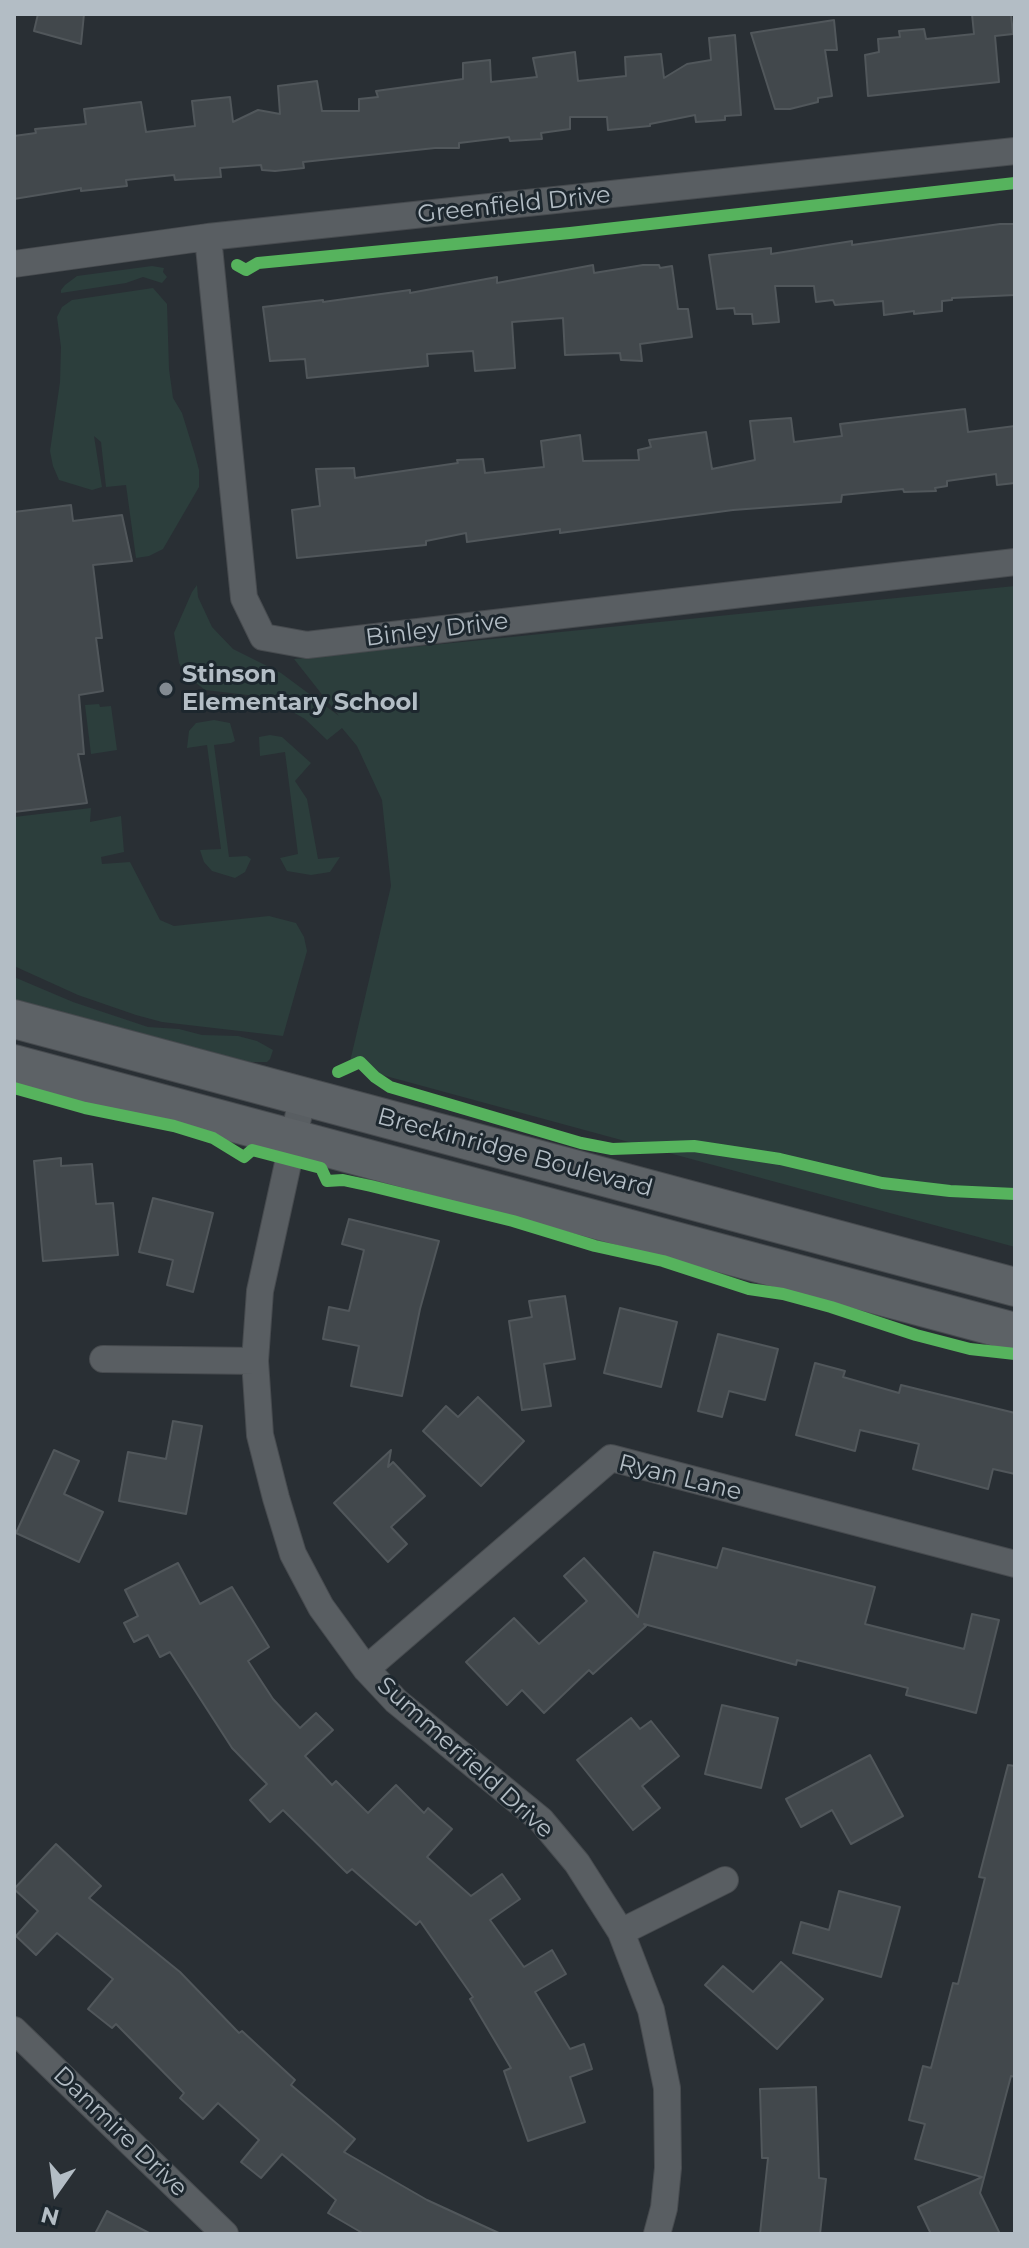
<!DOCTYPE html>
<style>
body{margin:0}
#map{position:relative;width:1029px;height:2248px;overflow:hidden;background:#292f34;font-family:Montserrat,sans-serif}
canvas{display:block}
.frame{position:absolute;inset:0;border:16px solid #b3bdc5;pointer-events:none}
.north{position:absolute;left:16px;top:2152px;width:80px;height:80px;-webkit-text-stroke:6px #1d272e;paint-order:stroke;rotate:194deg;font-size:22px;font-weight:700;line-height:32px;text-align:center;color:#b3bdc5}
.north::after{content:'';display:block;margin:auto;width:28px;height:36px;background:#b3bdc5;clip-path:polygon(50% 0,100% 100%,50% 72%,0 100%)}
</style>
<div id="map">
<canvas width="1029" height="2248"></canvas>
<div class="frame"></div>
<div class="north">N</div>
</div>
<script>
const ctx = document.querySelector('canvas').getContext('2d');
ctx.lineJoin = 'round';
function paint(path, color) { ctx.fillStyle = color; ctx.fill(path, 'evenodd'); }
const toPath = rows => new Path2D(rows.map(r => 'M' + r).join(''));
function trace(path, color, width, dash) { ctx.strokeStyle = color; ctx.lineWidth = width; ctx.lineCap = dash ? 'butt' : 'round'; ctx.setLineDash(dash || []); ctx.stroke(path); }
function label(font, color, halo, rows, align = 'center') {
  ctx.font = font + ' Montserrat,sans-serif'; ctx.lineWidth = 6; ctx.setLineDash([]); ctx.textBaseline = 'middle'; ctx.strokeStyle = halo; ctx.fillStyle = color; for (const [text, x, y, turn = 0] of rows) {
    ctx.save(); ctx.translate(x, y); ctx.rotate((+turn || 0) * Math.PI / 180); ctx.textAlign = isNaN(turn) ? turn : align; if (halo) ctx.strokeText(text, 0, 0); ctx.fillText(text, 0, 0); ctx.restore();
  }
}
const green = toPath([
 [152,266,164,268,163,272,167,277,162,283,143,277,126,283,61,293,61,290,65,285,77,276],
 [153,288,167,304,169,369,173,398,182,413,195,455,199,470,199,487,163,549,149,556,136,558,126,485,106,487,101,442,94,436,102,487,92,490,59,480,53,466,50,451,60,382,61,347,57,317,62,307,72,300],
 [197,585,198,597,212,627,233,649,281,673,339,716,294,659,1015,586,1015,1247,349,1066,391,886,382,800,357,746,342,728,327,740,305,719,277,703,256,696,205,690,186,675,179,663,174,633,192,592],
 [99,704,100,707,111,706,117,750,91,754,85,705],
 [214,720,230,723,235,741,231,743,214,745,229,857,247,856,251,859,245,872,235,878,212,871,204,862,200,850,221,849,207,745,187,748,189,731,196,723],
 [270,735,282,737,311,763,295,781,307,799,318,859,340,857,330,872,311,875,287,871,280,858,298,854,285,752,260,756,259,737],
 [91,808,90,822,121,816,124,852,101,857,102,864,130,862,160,920,174,926,269,916,296,923,304,937,307,951,283,1036,162,1022,136,1015,78,995,14,966,14,817],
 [14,977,73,1002,148,1027,179,1029,202,1035,238,1036,257,1041,273,1050,270,1059,267,1062,250,1062,14,999]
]);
const building = toPath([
 [38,14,84,14,81,44,34,31,38,14],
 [972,14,1011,14,1013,34,995,36,999,82,868,96,865,55,879,52,878,39,900,37,899,31,924,29,926,39,974,34,972,14],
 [834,20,837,50,825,50,832,96,818,98,818,102,790,109,775,109,751,33,834,20],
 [735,35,741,115,725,116,725,120,696,122,695,115,650,124,650,126,608,130,607,117,570,117,570,129,541,133,542,139,510,141,509,137,459,143,459,148,435,148,303,162,304,168,275,171,262,170,261,165,220,168,221,177,175,180,174,175,126,180,127,186,81,191,81,188,14,199,14,136,36,133,35,129,86,124,84,109,141,102,146,132,195,126,192,101,230,97,233,122,258,110,280,114,278,86,317,81,322,111,359,111,359,99,378,97,376,91,463,79,463,63,490,60,491,82,537,77,533,58,575,52,578,81,626,76,625,57,661,54,664,78,687,64,711,60,709,38,735,35],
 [1000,224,1015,224,1015,295,952,298,952,300,942,301,942,311,914,314,914,311,884,315,883,301,835,305,833,300,816,302,814,286,775,286,779,322,753,324,752,314,735,314,734,308,717,309,709,255,771,248,771,254,852,241,852,245,1000,224],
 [593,265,594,273,643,265,659,265,660,268,672,266,678,309,688,309,692,337,640,344,642,361,621,360,620,353,565,355,563,318,512,322,515,368,475,371,473,351,427,354,428,366,307,378,305,359,270,361,263,307,323,300,323,302,410,290,410,293,497,277,497,283,593,265],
 [965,409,968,432,1015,426,1015,483,997,485,996,474,947,481,947,486,935,488,936,491,904,492,903,489,842,495,841,502,733,510,560,533,560,529,467,542,466,533,426,541,426,545,297,558,292,510,320,506,316,469,354,468,355,478,458,463,457,460,483,459,485,473,544,467,541,441,580,435,583,461,639,460,638,450,651,447,649,440,706,432,712,469,755,460,750,421,791,418,794,442,842,436,840,424,965,409],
 [71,505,73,521,122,515,132,561,93,565,102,638,96,638,103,691,79,695,84,754,78,754,87,803,14,812,14,512,71,505],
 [61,1158,61,1166,92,1164,96,1204,113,1203,118,1255,43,1261,34,1161,61,1158],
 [153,1198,213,1213,193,1292,167,1285,173,1260,139,1252,153,1198],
 [349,1219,439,1241,420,1309,402,1396,351,1386,359,1346,323,1339,329,1307,349,1311,364,1250,342,1244,349,1219],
 [565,1296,575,1359,544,1364,551,1406,522,1410,509,1321,532,1317,529,1301,565,1296],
 [620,1308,677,1322,661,1387,604,1373,620,1308],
 [718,1334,778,1349,765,1400,729,1391,722,1417,698,1411,718,1334],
 [815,1363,845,1371,843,1377,899,1393,901,1385,1015,1413,1015,1474,993,1469,988,1489,913,1469,919,1444,860,1430,855,1451,796,1435,815,1363],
 [478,1397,524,1441,481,1486,423,1431,446,1406,458,1417,478,1397],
 [173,1421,202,1426,186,1514,119,1501,128,1452,166,1459,173,1421],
 [54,1450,79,1461,64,1494,103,1512,79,1562,16,1533,54,1450],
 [391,1450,388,1467,393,1462,425,1496,391,1527,407,1544,388,1562,334,1503,391,1450],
 [723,1548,875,1587,865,1624,964,1649,972,1614,999,1620,976,1713,906,1695,908,1688,797,1660,796,1665,644,1624,646,1626,593,1674,589,1670,544,1713,522,1690,507,1705,466,1662,514,1618,539,1644,587,1601,564,1576,584,1558,638,1617,654,1552,717,1568,723,1548],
 [178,1563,200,1604,232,1587,269,1647,248,1661,273,1699,300,1728,316,1713,333,1730,305,1756,332,1785,336,1781,368,1813,396,1785,424,1813,428,1808,452,1829,427,1857,471,1896,502,1874,520,1899,490,1920,524,1967,552,1950,566,1974,535,1992,570,2049,584,2044,592,2069,570,2077,585,2122,528,2141,504,2071,511,2068,470,1999,473,1997,420,1921,416,1925,352,1869,347,1873,283,1810,270,1822,250,1800,267,1784,232,1748,170,1652,160,1657,148,1635,134,1642,124,1623,138,1616,125,1590,178,1563],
 [722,1705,778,1718,761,1788,705,1774,722,1705],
 [631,1718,640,1729,651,1721,679,1756,642,1786,660,1808,633,1830,577,1760,631,1718],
 [870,1755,903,1816,851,1844,832,1810,801,1827,786,1799,870,1755],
 [1008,1765,1015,1766,1015,2077,1011,2076,980,2193,1000,2234,931,2234,918,2207,982,2177,915,2159,925,2124,909,2120,923,2066,931,2068,953,1983,958,1984,985,1878,979,1877,1008,1765],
 [56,1844,101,1886,89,1898,180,1972,239,2033,242,2031,295,2080,291,2085,355,2139,344,2152,427,2200,501,2234,364,2234,328,2213,336,2200,282,2154,261,2178,241,2162,259,2140,218,2103,203,2119,180,2098,184,2093,116,2024,112,2028,88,2009,113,1979,57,1933,36,1955,16,1936,38,1911,14,1889,56,1844],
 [839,1891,900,1907,881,1977,793,1953,801,1922,829,1930,839,1891],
 [781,1962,823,1999,777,2049,705,1985,723,1966,753,1992,781,1962],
 [816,2087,819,2178,826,2179,820,2234,760,2234,768,2158,762,2158,760,2089,816,2087],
 [107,2211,151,2234,95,2234,107,2211]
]);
const street = toPath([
 [208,237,244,598,263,637,307,645,1015,562],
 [14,264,208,237,1015,151],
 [303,1095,260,1291,255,1361,260,1435,276,1498,293,1554,321,1607,366,1669,396,1701,541,1820,577,1863,621,1932,651,2010,667,2088,668,2168,664,2208,657,2234],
 [103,1359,255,1361],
 [366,1669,611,1458,1015,1564],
 [621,1932,725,1880],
 [14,2030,225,2234]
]);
const secondary = toPath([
 [14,1019,1015,1287],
 [14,1064,1015,1332]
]);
const cycleway = toPath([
 [237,265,246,270,258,263,570,233,1015,183],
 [338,1072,360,1062,375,1077,390,1087,581,1143,612,1149,694,1146,780,1159,882,1183,950,1191,1015,1194],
 [14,1088,85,1108,174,1126,213,1138,244,1157,252,1150,321,1168,327,1181,343,1180,371,1186,513,1221,595,1246,663,1261,749,1289,783,1294,831,1307,916,1335,970,1349,1015,1354]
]);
const markers = [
 [166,689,8,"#838b92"]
];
const streetNames = [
 ["Greenfield Drive",514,205,-6],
 ["Binley Drive",437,630,-7],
 ["Breckinridge Boulevard",515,1153,15],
 ["Ryan Lane",680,1478,14],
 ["Summerfield Drive",465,1758,42],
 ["Danmire Drive",120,2132,44]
];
const poiNames = [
 ["Stinson",182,675],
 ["Elementary School",182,703]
];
paint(green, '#2c3e3c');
paint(building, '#42484c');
trace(building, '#51575b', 2);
trace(street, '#474b4f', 28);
trace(secondary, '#474b4f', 40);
trace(street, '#595e62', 26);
trace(secondary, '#5d6266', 38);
trace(cycleway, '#56b35d', 12);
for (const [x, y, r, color] of markers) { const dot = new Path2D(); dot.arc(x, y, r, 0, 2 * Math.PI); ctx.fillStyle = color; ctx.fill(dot); trace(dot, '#1d272e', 3); }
label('24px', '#b3bdc5', '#1d272e', streetNames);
label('bold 24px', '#b3bdc5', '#1d272e', poiNames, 'left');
</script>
